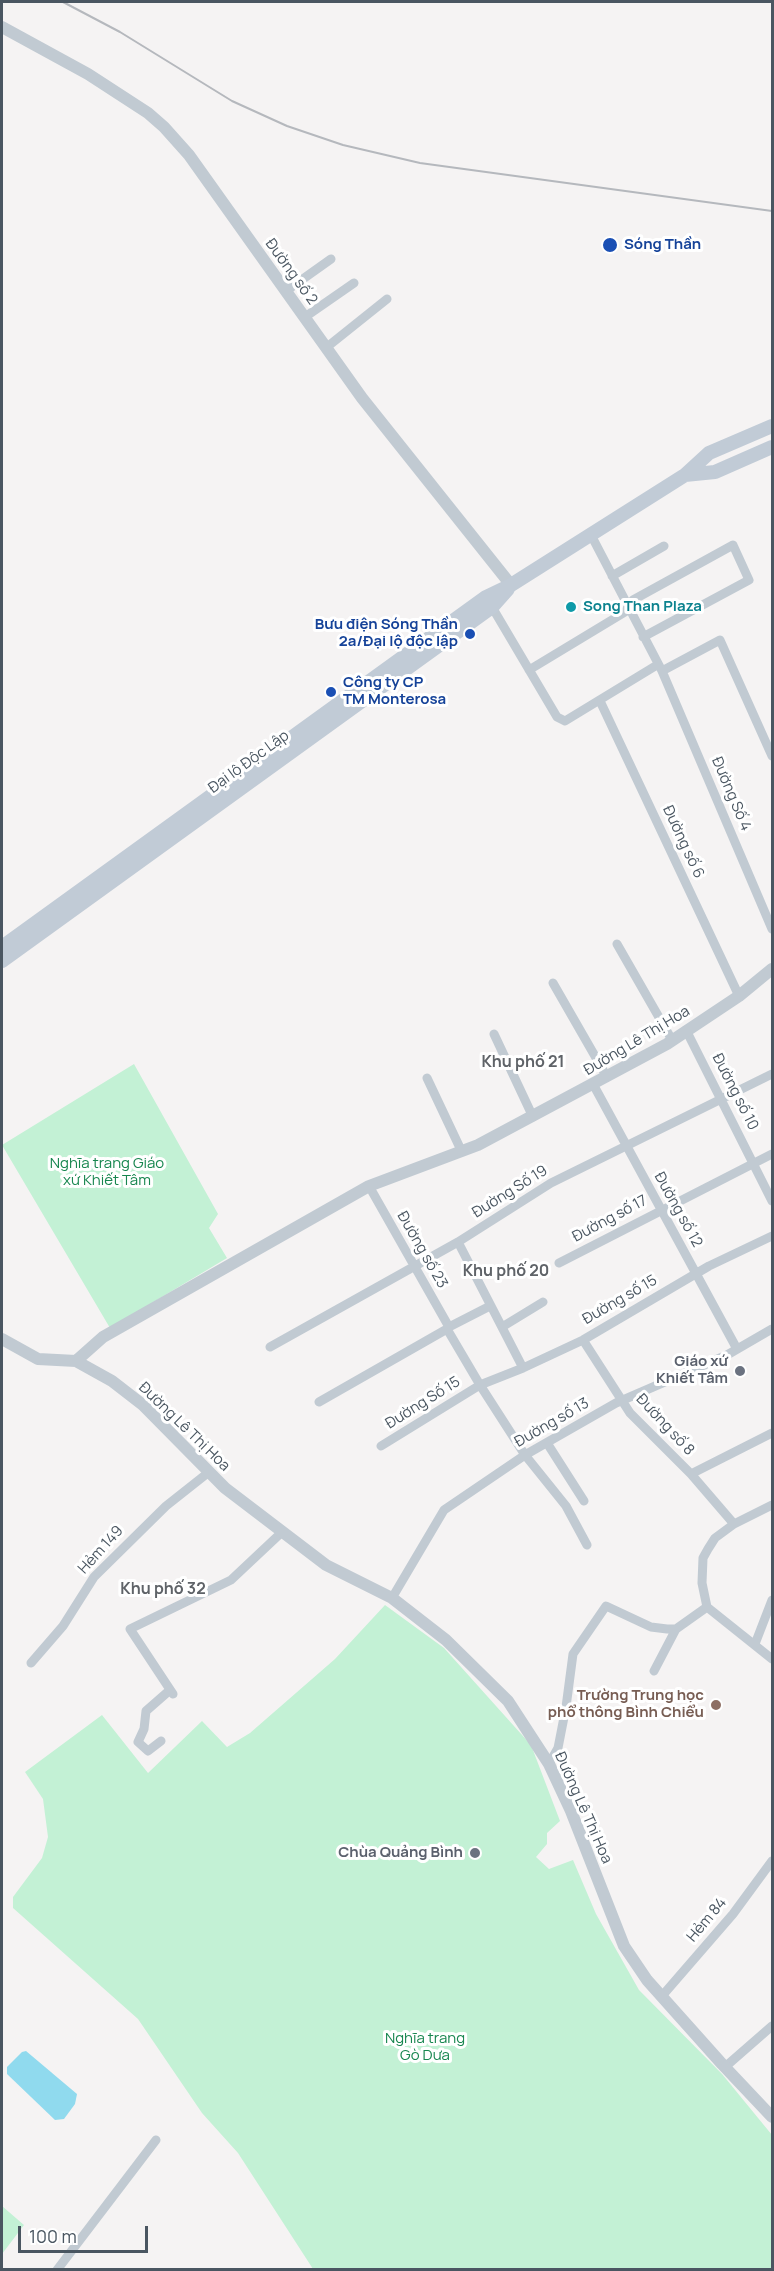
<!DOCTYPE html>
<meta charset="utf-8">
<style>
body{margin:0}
#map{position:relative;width:774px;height:2271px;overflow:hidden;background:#f5f3f3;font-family:Manrope,sans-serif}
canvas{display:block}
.frame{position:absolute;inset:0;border:3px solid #4a5661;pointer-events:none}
.scale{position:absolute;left:18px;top:2226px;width:130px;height:27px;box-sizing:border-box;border:3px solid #4a5661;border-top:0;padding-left:8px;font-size:18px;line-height:21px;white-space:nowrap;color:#4a5661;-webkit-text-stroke:4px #fff;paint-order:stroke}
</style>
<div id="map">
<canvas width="774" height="2271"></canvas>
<div class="frame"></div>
<div class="scale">100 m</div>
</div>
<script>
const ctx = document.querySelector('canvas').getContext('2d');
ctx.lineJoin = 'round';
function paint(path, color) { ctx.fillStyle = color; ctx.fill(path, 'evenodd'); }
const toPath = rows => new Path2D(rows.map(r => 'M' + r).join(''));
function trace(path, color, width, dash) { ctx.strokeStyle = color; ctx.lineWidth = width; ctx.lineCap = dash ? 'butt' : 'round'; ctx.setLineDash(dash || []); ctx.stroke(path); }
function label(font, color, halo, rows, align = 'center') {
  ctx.font = font + ' Manrope,sans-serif'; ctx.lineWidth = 6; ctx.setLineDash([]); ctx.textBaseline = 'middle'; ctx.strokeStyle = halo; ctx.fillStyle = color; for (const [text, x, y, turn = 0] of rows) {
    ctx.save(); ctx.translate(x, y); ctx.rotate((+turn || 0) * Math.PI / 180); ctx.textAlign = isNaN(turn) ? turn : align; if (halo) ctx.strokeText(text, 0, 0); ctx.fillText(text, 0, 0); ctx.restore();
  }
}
const green = toPath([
 [134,1064,218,1214,209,1228,227,1258,110,1328,2,1145],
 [385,1605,444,1648,531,1745,560,1821,547,1833,547,1844,536,1857,549,1869,573,1860,596,1914,639,1990,722,2074,772,2135,772,2269,313,2269,238,2153,202,2113,138,2019,13,1908,13,1897,42,1858,48,1837,43,1799,25,1772,102,1715,148,1773,202,1721,227,1747,250,1733,335,1659],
 [2,2206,24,2225,2,2254]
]);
const water = toPath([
 [26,2051,77,2094,75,2104,64,2119,55,2120,7,2074,7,2067,22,2052]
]);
const minor = toPath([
 [286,291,331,259],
 [305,317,354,283],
 [327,347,387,299],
 [590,533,662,671,772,929],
 [612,576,664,546],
 [492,607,557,717,565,721,657,665],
 [529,670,625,612,633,600,733,545,749,580,643,637],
 [662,671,720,640,772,756],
 [600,701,739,996],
 [617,944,672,1040],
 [553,983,607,1077],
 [686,1030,772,1201],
 [494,1034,533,1117],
 [427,1078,461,1150],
 [593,1084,737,1349],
 [369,1186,449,1327,447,1329,480,1385,525,1455,566,1506,587,1545],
 [458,1242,523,1368],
 [559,1263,772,1154],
 [449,1327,490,1306],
 [502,1327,543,1302],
 [583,1340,630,1413,691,1474,734,1524],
 [270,1347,458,1242,551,1183,772,1074],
 [319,1402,447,1329],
 [547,1443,584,1501],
 [381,1446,480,1385,523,1368,583,1340,709,1266,772,1236],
 [691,1474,772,1433],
 [392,1598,444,1510,525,1455,616,1403,727,1355,772,1329],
 [707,1607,702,1583,703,1558,708,1549,715,1538,734,1524,772,1505],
 [707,1607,772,1659],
 [755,1644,772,1600],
 [31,1663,63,1626,94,1577,166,1506,209,1472],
 [654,1671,676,1629],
 [173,1694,130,1629,231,1580,281,1533],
 [161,1741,148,1751,138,1742,144,1729,146,1711,170,1690],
 [549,1764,558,1748,566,1707,573,1654,606,1606,651,1627,667,1629,676,1629,707,1607],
 [662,1996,733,1914,772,1861],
 [725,2067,772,2026],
 [57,2270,156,2140]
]);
const tertiary = toPath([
 [2,27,88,74,148,113,164,127,189,155,362,398,511,585],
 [2,1339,38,1359,76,1361,112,1381,143,1405,225,1488,326,1565,392,1598,446,1640,508,1701,549,1764,571,1811,624,1946,647,1980,722,2064,772,2117],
 [76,1361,103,1337,369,1186,478,1145,667,1044,739,996,772,969]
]);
const secondary = toPath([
 [685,475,715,472,772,447],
 [2,947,486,597,511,585,685,475,709,453,772,426],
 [2,961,492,607,508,589]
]);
const rail = toPath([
 [63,2,120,32,232,101,287,126,343,145,420,163,772,211]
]);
const markers = [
 [610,245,8,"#1a4fb4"],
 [571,607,6,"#0f9aa8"],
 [470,634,6,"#1a4fb4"],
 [331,692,6,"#1a4fb4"],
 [740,1371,6,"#6b7280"],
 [716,1705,6,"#8d6e63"],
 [475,1853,6,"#6b7280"]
];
const transitNames = [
 ["Sóng Thần",624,245],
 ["Bưu điện Sóng Thần",458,625,"right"],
 ["2a/Đại lộ độc lập",458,642,"right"],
 ["Công ty CP",343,683],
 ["TM Monterosa",343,700]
];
const streetNames = [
 ["Đường số 2",291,272,54],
 ["Đại lộ Độc Lập",249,762,-36],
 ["Đường Số 4",731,794,67],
 ["Đường số 6",683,842,65],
 ["Đường Lê Thị Hoa",637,1041,-31],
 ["Đường số 10",735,1092,63],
 ["Đường Số 19",510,1192,-32],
 ["Đường số 12",678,1210,61],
 ["Đường số 17",610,1219,-28],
 ["Đường số 23",422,1250,60],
 ["Đường số 15",620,1300,-30],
 ["Đường Số 15",423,1403,-32],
 ["Đường số 13",552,1423,-30],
 ["Đường số 8",665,1425,47],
 ["Đường Lê Thị Hoa",184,1427,44],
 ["Hẻm 149",101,1550,-48],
 ["Đường Lê Thị Hoa",583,1808,66],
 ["Hẻm 84",707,1920,-50]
];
const cultureNames = [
 ["Song Than Plaza",583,607]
];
const parkNames = [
 ["Nghĩa trang Giáo",107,1164],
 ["xứ Khiết Tâm",107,1181],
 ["Nghĩa trang",425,2039],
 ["Gò Dưa",425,2056]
];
const worshipNames = [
 ["Giáo xứ",728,1362],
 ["Khiết Tâm",728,1379],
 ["Chùa Quảng Bình",463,1853]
];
const educationNames = [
 ["Trường Trung học",704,1696],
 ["phổ thông Bình Chiểu",704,1713]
];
const neighbourhoodNames = [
 ["Khu phố 21",523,1063],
 ["Khu phố 20",506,1272],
 ["Khu phố 32",163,1590]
];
paint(green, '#c3f1d5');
paint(water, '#90daee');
trace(minor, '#c1cad2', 9);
trace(tertiary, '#c1cad2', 12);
trace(secondary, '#c1cbd6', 14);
trace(rail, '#b5b8bd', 2);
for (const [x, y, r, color] of markers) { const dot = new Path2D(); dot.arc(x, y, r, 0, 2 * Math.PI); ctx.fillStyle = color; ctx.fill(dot); trace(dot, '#fff', 2); }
label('bold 15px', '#164399', '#fff', transitNames, 'left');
label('15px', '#4a5661', '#fff', streetNames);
label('bold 15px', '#0d838f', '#fff', cultureNames, 'left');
label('15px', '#17864f', '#fff', parkNames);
label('bold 15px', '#5b616d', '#fff', worshipNames, 'right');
label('bold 15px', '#785e54', '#fff', educationNames, 'right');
label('bold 16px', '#5f6368', '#fff', neighbourhoodNames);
</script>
